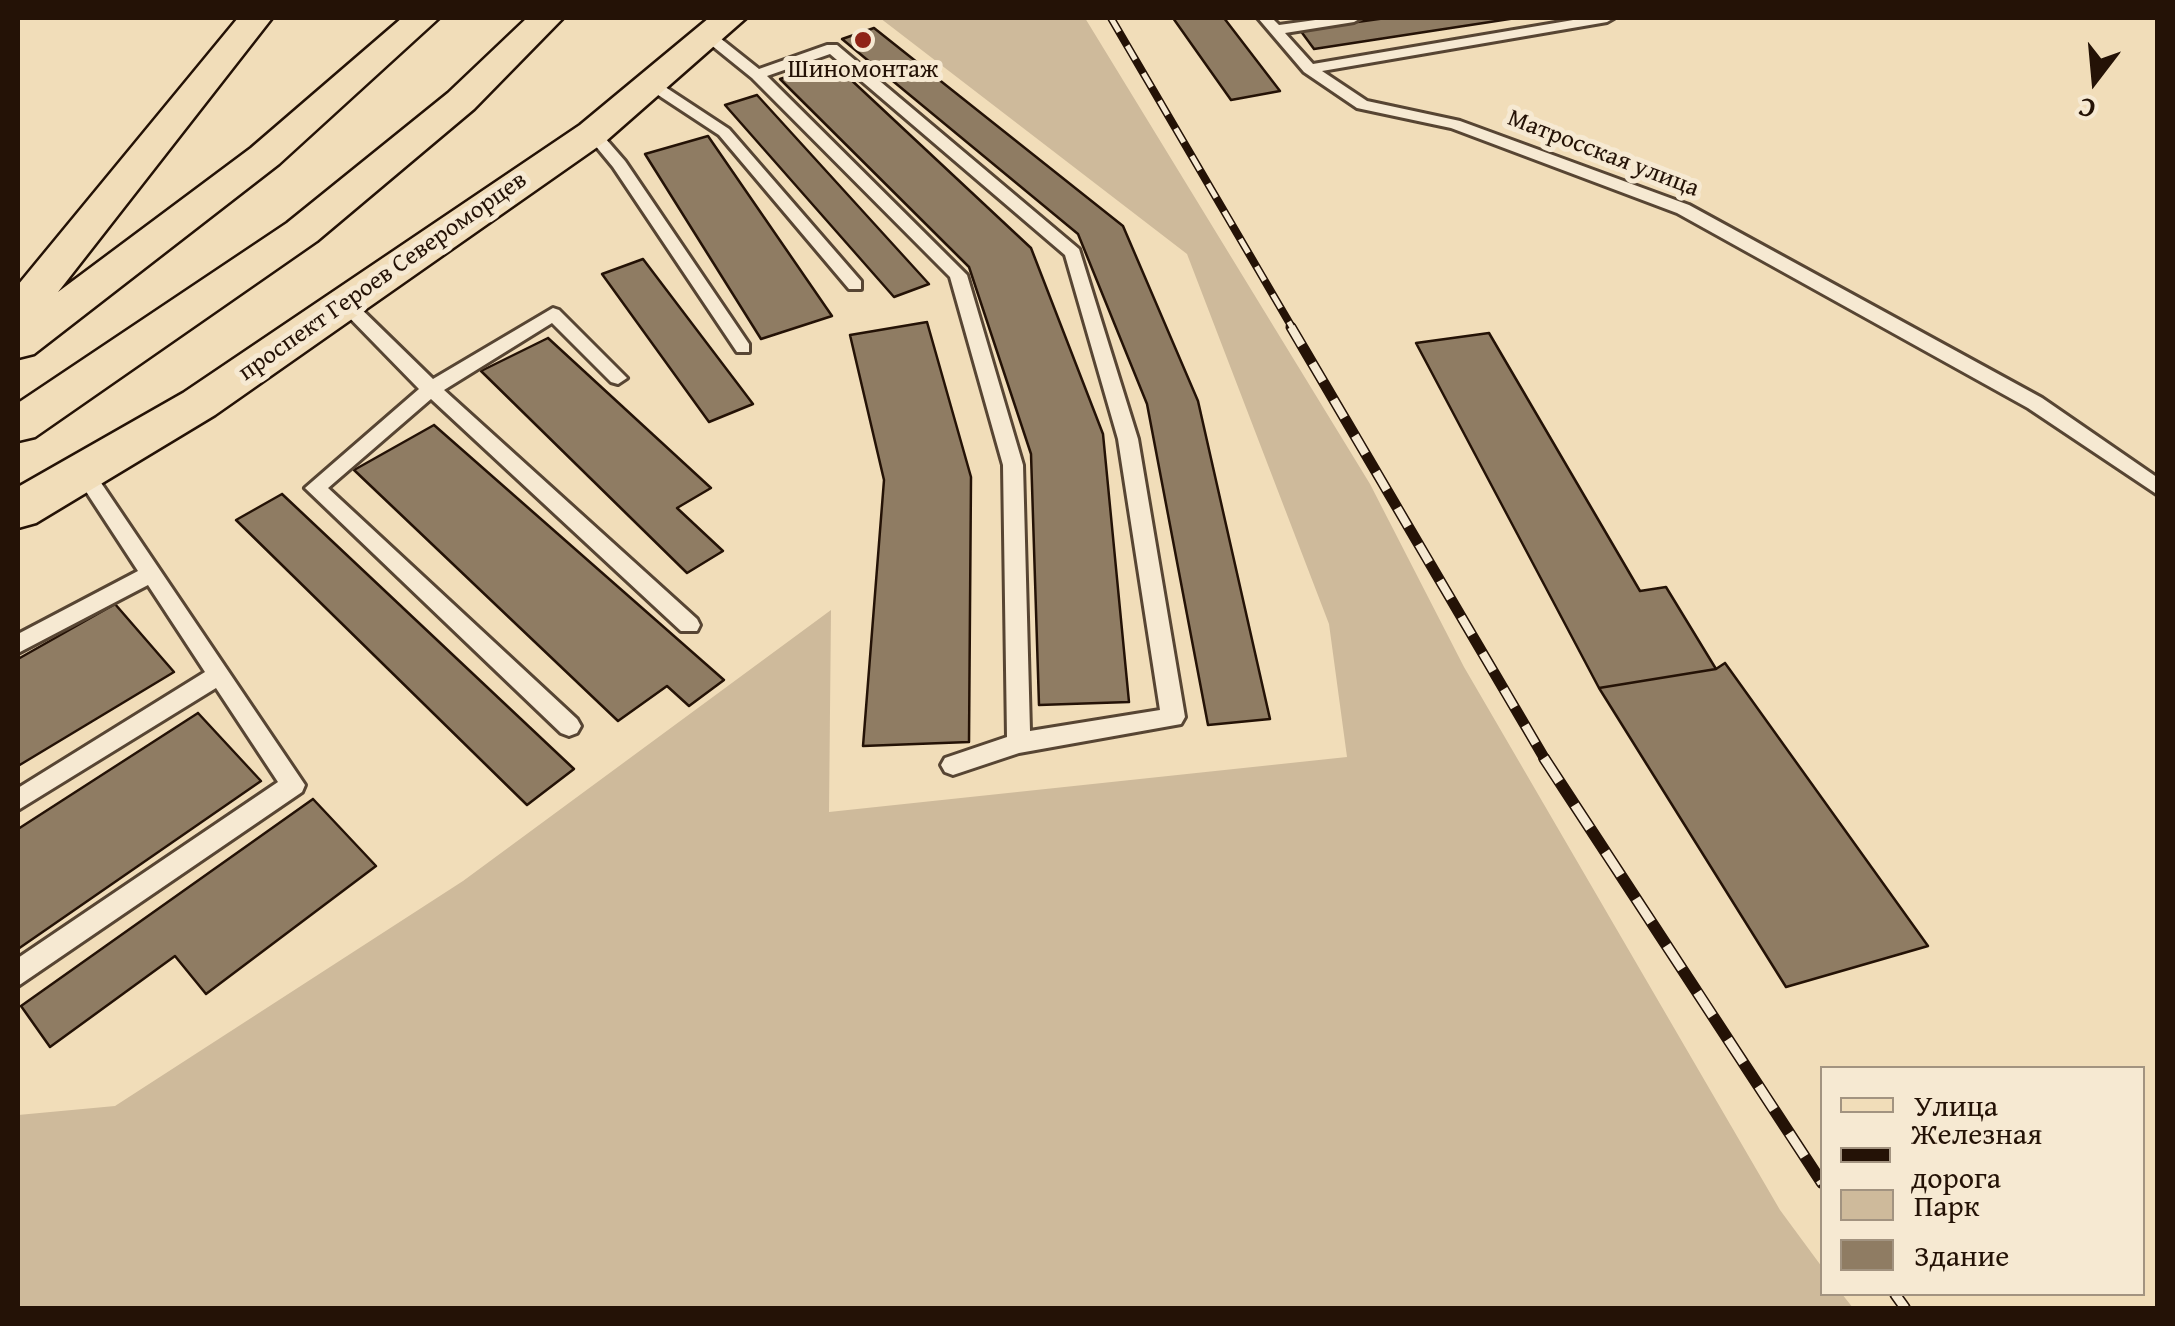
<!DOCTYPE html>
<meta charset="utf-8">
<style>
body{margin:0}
#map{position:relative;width:2175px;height:1326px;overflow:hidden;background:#f1ddb9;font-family:"Gentium Book Plus",serif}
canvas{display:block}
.frame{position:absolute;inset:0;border:20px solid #241206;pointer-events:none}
.legend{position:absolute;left:1820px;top:1066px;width:325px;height:230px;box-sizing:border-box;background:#f6e9d2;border:2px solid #a29380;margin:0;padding:12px 18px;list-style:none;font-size:30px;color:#241206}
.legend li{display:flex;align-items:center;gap:20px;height:50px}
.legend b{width:50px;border:2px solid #a29380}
.north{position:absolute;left:2045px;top:30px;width:100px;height:100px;-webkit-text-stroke:8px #f6e9d2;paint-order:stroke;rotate:196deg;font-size:28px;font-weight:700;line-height:40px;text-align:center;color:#241206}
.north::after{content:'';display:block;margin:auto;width:35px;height:45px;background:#241206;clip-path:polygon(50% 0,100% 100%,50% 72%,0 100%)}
</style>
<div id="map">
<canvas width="2175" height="1326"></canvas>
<div class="frame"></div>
<ul class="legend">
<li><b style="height:12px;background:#f1ddb9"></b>Улица</li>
<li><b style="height:12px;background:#241206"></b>Железная дорога</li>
<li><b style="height:28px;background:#ceba9b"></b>Парк</li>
<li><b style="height:28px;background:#8f7c63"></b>Здание</li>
</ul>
<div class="north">С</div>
</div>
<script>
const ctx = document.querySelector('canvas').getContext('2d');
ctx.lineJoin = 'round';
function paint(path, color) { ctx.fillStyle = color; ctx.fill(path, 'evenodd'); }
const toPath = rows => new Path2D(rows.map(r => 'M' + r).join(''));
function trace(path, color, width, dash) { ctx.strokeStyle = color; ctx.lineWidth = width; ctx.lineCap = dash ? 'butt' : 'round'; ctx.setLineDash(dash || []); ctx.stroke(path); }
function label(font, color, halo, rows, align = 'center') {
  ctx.font = font + ' "Gentium Book Plus",serif'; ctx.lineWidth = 10; ctx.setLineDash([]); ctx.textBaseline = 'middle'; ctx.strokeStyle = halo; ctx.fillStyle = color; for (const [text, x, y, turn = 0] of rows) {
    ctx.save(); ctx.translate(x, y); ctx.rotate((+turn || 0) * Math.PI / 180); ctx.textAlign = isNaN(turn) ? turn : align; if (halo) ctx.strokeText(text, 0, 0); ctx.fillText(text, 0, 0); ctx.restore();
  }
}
const green = toPath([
 [880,18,1085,18,1370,484,1464,667,1780,1210,1822,1267,1822,1294,1842,1294,1853,1308,18,1308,18,1115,115,1106,463,881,831,610,829,812,1347,757,1329,624,1187,254]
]);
const building = toPath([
 [1173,18,1224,18,1280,91,1231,100,1173,18],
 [1386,18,1516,18,1314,49,1300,30,1386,18],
 [874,28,1123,226,1198,401,1270,719,1208,725,1147,404,1078,234,842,39,874,28],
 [832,62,1031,248,1103,434,1129,702,1039,705,1031,454,969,267,780,79,832,62],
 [757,95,929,284,894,297,725,105,757,95],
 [708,136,832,316,761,339,645,154,708,136],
 [643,259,753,404,709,422,602,274,643,259],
 [927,322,971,477,969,742,863,746,884,480,850,335,927,322],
 [1489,333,1640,591,1666,587,1716,669,1599,688,1416,343,1489,333],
 [548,338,711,488,677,508,723,551,687,573,481,371,548,338],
 [434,425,724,680,689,706,667,686,618,721,354,470,434,425],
 [282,494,574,769,527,805,236,520,282,494],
 [115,604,174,672,18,766,18,659,115,604],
 [1725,663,1928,946,1786,987,1599,688,1716,669,1725,663],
 [198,713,261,781,18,949,18,829,198,713],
 [313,799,376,866,206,994,175,956,50,1047,21,1006,313,799]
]);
const service = toPath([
 [1258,18,1272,18,1279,25,1330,18,1361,18,1354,22,1285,33,1313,64,1585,18,1614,18,1607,22,1322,71,1367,101,1460,121,1689,205,2042,398,2158,478,2158,495,2028,408,1677,213,1451,128,1357,108,1304,72,1258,18],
 [705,34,715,34,759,69,827,45,837,45,1079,249,1138,439,1185,717,1181,724,1019,753,953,775,945,772,941,765,945,758,1007,737,1003,465,950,277,752,78,705,40,705,34],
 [830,54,1065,255,1118,439,1160,710,1030,731,1023,465,967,275,767,76,830,54],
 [646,81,656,81,729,129,861,281,861,289,849,289,719,135,646,87,646,81],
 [588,130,598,130,625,161,749,344,749,352,737,352,613,167,585,133,588,130],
 [346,298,352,300,433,379,553,308,559,310,627,378,618,384,611,382,552,323,444,390,697,619,700,625,697,631,681,631,431,399,328,488,577,719,581,726,577,733,569,736,561,733,305,488,419,389,340,308,337,304,346,298],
 [84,466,91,468,305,785,302,792,18,986,18,958,278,782,216,688,18,810,18,788,205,672,148,585,18,653,18,634,138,571,74,473,84,466]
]);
const primary = toPath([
 [238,18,272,18,58,292,251,148,402,18,439,18,279,164,34,354,18,358,18,285,238,18],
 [527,18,563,18,474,109,317,241,35,437,18,441,18,403,287,223,448,93,527,18],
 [709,18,746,18,606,141,215,415,36,523,18,528,18,487,183,393,580,125,709,18]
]);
const railFar2 = toPath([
 [1111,18,1293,329]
]);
const railFar1 = toPath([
 [1291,327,1546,761]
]);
const rail = toPath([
 [1544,758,1822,1183],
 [1895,1294,1905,1308]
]);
const markers = [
 [863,40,10,"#8f2418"]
];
const farPoinames = [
 ["Шиномонтаж",863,71]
];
const farStreetnames = [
 ["Матросская улица",1603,154,21],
 ["проспект Героев Североморцев",383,277,-35]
];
paint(green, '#ceba9b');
paint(building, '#8f7c63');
trace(building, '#241206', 2.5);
trace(service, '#574533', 6);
trace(primary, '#241206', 5);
paint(service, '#f6e9d2');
paint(primary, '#f1ddb9');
trace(railFar2, '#241206', 8);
trace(railFar1, '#241206', 11);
trace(rail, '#241206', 12);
trace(railFar2, '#f6e9d2', 5, [16]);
trace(railFar1, '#f6e9d2', 8, [21]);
trace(rail, '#f6e9d2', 9, [28]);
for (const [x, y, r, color] of markers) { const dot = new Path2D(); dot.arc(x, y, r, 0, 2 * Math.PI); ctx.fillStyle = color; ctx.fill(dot); trace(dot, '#f6e9d2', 4); }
label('25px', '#241206', '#f6e9d2', farPoinames);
label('25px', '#241206', '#f6e9d2', farStreetnames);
</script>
